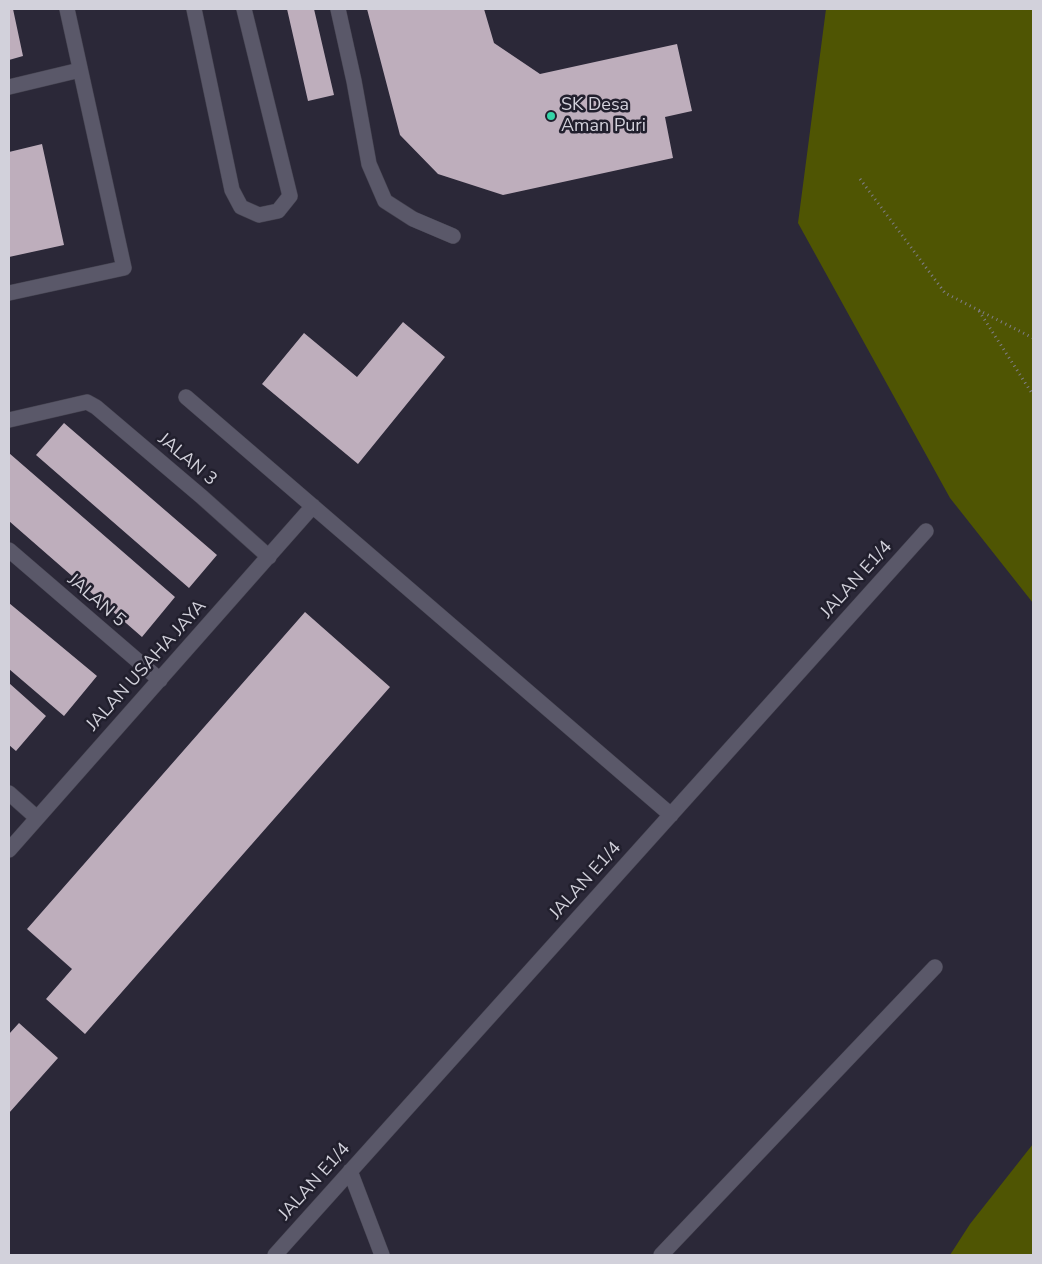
<!DOCTYPE html>
<style>
body{margin:0}
#map{position:relative;width:1042px;height:1264px;overflow:hidden;background:#2b2838;font-family:"Nunito Sans",sans-serif}
canvas{display:block}
.frame{position:absolute;inset:0;border:10px solid #d2d1db;pointer-events:none}
</style>
<div id="map">
<canvas width="1042" height="1264"></canvas>
<div class="frame"></div>
</div>
<script>
const ctx = document.querySelector('canvas').getContext('2d');
ctx.lineJoin = 'round';
function paint(path, color) { ctx.fillStyle = color; ctx.fill(path, 'evenodd'); }
const toPath = rows => new Path2D(rows.map(r => 'M' + r).join(''));
function trace(path, color, width, dash) { ctx.strokeStyle = color; ctx.lineWidth = width; ctx.lineCap = dash ? 'butt' : 'round'; ctx.setLineDash(dash || []); ctx.stroke(path); }
function label(font, color, halo, rows, align = 'center') {
  ctx.font = font + ' "Nunito Sans",sans-serif'; ctx.lineWidth = 5; ctx.setLineDash([]); ctx.textBaseline = 'middle'; ctx.strokeStyle = halo; ctx.fillStyle = color; for (const [text, x, y, turn = 0] of rows) {
    ctx.save(); ctx.translate(x, y); ctx.rotate((+turn || 0) * Math.PI / 180); ctx.textAlign = isNaN(turn) ? turn : align; if (halo) ctx.strokeText(text, 0, 0); ctx.fillText(text, 0, 0); ctx.restore();
  }
}
const forest = toPath([
 [826,9,1033,9,1033,603,950,498,798,223],
 [1033,1144,1033,1255,950,1255,970,1224]
]);
const building = toPath([
 [9,9,13,9,23,56,9,60],
 [287,9,314,9,334,95,308,101],
 [367,9,484,9,494,43,540,74,677,44,692,111,665,117,673,158,503,195,438,174,400,135],
 [42,144,64,245,9,257,9,152],
 [403,322,445,357,358,464,262,384,304,333,357,377],
 [64,423,217,555,189,588,36,455],
 [9,453,175,597,142,637,9,521],
 [9,603,97,676,64,716,9,669],
 [305,612,390,687,85,1034,46,999,72,969,27,929],
 [9,683,46,716,16,751,9,745],
 [19,1023,58,1058,9,1113,9,1034]
]);
const path = toPath([
 [860,179,945,293,1033,338],
 [979,311,1033,395]
]);
const minor = toPath([
 [194,9,232,190,241,207,259,215,278,211,290,196,244,9],
 [338,9,354,81,369,164,385,201,413,219,453,236],
 [9,87,80,70],
 [9,293,124,268,67,9],
 [186,397,671,815],
 [9,420,87,402,96,407,202,497,269,557],
 [9,550,160,680],
 [9,793,37,818],
 [9,850,313,506],
 [350,1171,382,1255],
 [275,1255,926,531],
 [661,1255,935,967]
]);
const markers = [
 [551,116,5,"#35d4a7"]
];
const poiNames = [
 ["SK Desa",561,106],
 ["Aman Puri",561,127]
];
const streetNames = [
 ["JALAN 3",187,460,40],
 ["JALAN E1/4",857,580,-48],
 ["JALAN 5",96,601,41],
 ["JALAN USAHA JAYA",147,666,-48],
 ["JALAN E1/4",586,881,-48],
 ["JALAN E1/4",315,1182,-48]
];
paint(forest, '#4f5503');
paint(building, '#beaebc');
trace(minor, '#454350', 16);
trace(path, '#807e8b', 3, [1, 4]);
trace(minor, '#5a5869', 15);
for (const [x, y, r, color] of markers) { const dot = new Path2D(); dot.arc(x, y, r, 0, 2 * Math.PI); ctx.fillStyle = color; ctx.fill(dot); trace(dot, '#211f2d', 2); }
label('18px', '#d2d1db', '#211f2d', poiNames, 'left');
label('18px', '#d2d1db', '#211f2d', streetNames);
</script>
